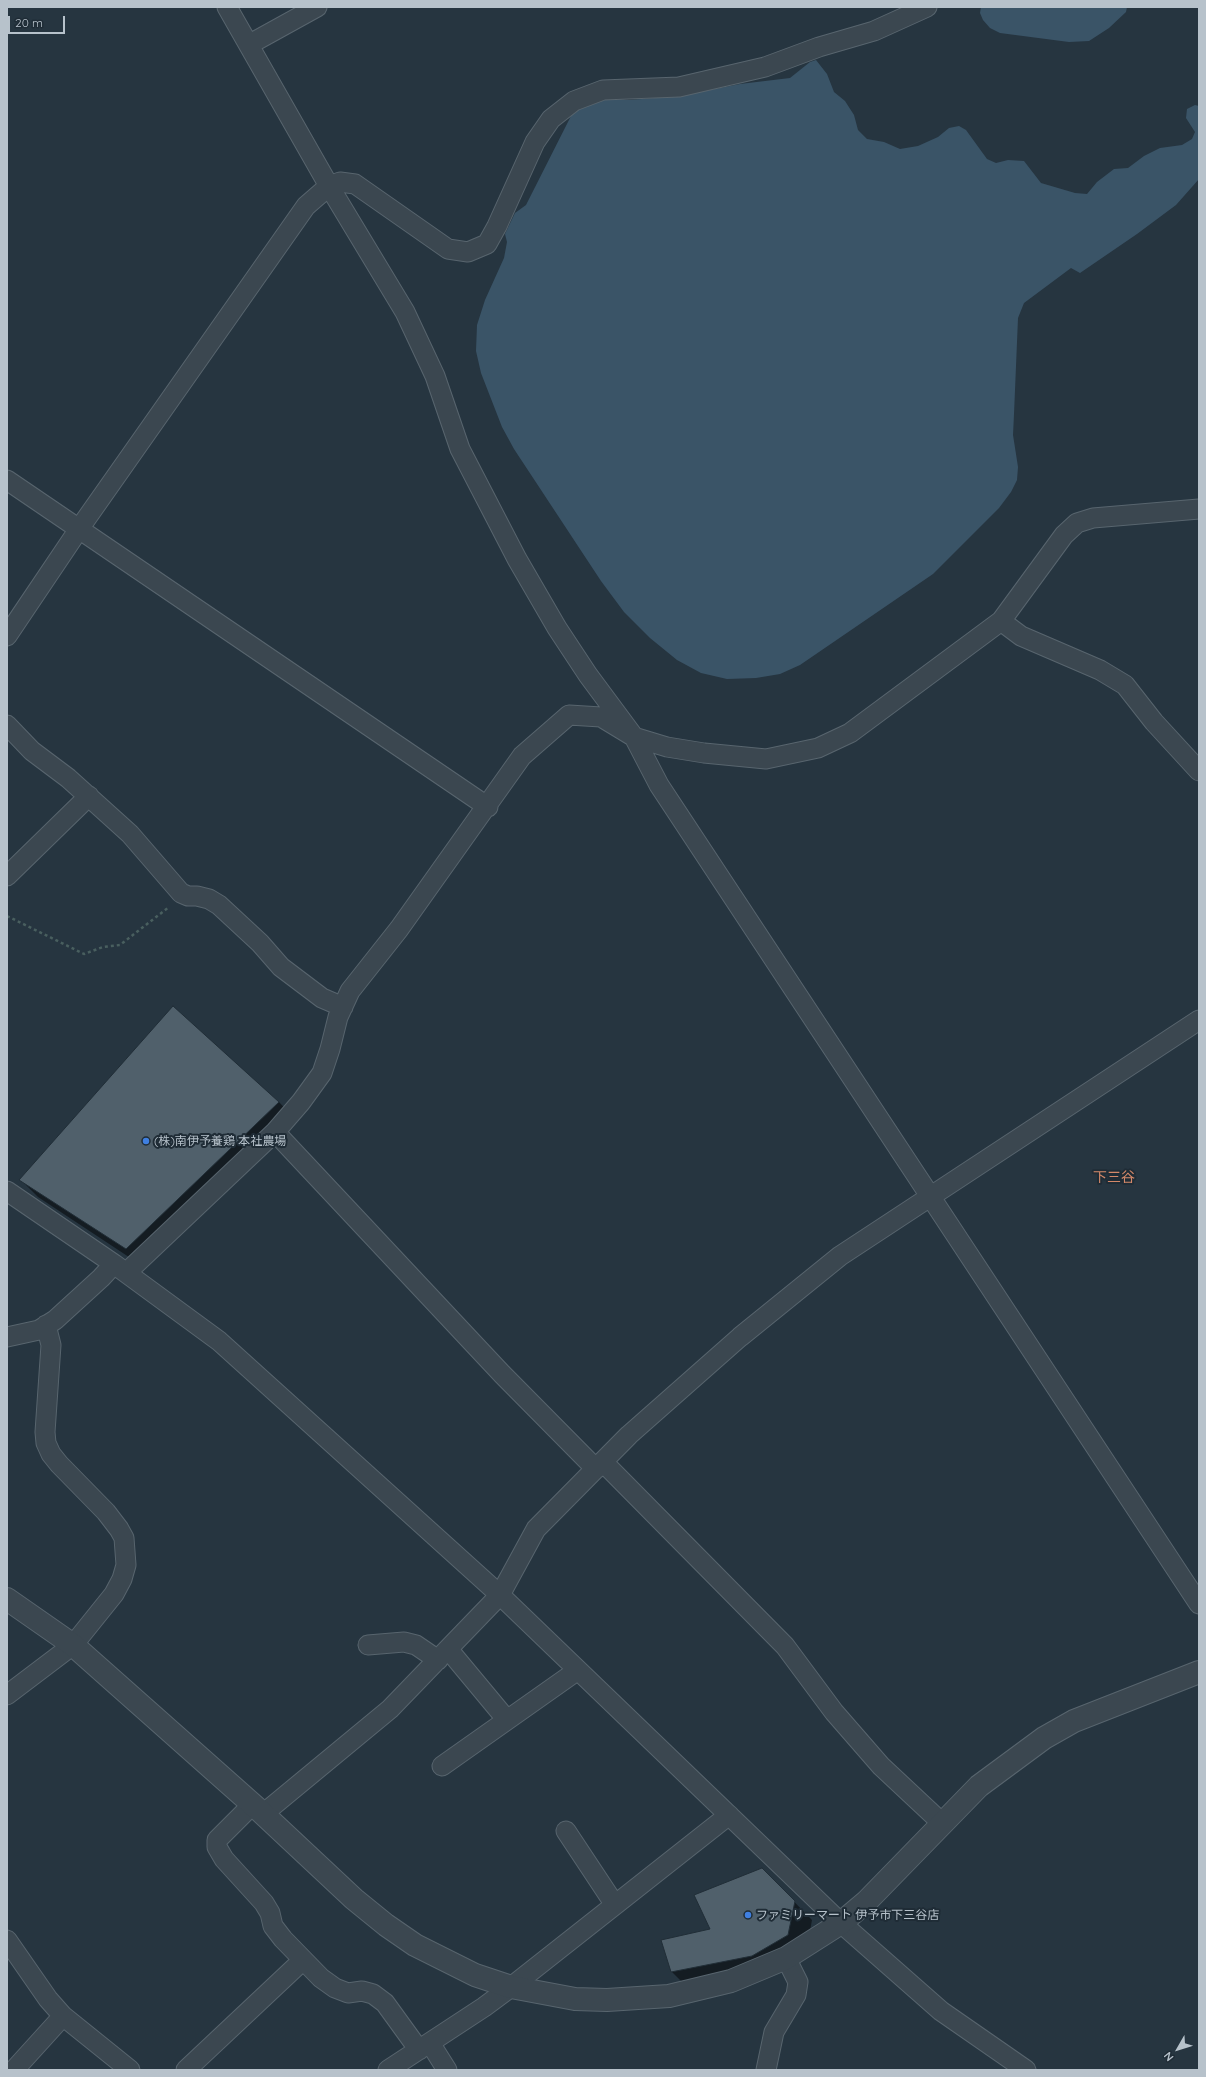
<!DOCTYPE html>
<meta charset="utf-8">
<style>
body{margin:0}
#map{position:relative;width:1206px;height:2077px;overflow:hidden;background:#263540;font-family:Quicksand,sans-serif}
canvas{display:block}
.frame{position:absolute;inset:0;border:8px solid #b7c2cb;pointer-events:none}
.north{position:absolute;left:1158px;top:2029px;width:40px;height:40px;-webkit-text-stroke:3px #1f2c36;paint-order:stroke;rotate:231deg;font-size:11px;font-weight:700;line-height:16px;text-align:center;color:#b7c2cb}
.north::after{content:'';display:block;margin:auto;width:14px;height:18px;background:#b7c2cb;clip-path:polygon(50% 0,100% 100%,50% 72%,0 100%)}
.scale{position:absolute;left:8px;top:16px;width:57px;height:18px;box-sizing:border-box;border:2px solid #b7c2cb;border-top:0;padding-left:5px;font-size:12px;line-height:14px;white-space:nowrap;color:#b7c2cb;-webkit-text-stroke:3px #1f2c36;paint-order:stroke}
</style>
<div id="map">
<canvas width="1206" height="2077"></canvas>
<div class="frame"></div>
<div class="north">N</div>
<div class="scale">20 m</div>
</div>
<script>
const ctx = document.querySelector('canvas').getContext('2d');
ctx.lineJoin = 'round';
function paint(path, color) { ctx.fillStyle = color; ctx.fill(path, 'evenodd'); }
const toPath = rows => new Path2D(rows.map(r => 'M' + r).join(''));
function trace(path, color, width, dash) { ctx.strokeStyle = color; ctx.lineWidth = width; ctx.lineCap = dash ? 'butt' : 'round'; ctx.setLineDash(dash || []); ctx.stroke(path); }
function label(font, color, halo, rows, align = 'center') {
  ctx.font = font + ' Quicksand,"Noto Sans JP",sans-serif'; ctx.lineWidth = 4; ctx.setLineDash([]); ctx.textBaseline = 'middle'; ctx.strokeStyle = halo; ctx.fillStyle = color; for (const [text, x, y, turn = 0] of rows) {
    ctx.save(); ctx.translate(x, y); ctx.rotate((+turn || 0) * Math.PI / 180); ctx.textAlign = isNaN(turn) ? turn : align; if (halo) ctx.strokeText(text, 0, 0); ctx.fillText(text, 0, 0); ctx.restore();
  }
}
const water = toPath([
 [981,7,1127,7,1126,12,1109,28,1089,41,1069,42,1000,33,990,28,983,20,980,13],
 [816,60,827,74,834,92,845,101,854,115,858,130,867,139,884,142,900,149,918,146,938,137,949,128,959,126,966,130,987,159,996,163,1008,160,1024,161,1041,183,1075,193,1087,194,1097,182,1114,169,1128,168,1144,156,1160,148,1182,145,1192,139,1195,132,1186,118,1187,109,1195,105,1199,106,1199,179,1176,205,1137,234,1080,273,1071,268,1024,303,1018,318,1014,414,1013,435,1018,467,1017,480,1011,492,999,508,933,574,800,665,780,674,756,678,727,679,701,673,677,660,650,638,624,612,601,581,514,449,502,427,481,373,476,351,477,325,485,300,504,258,507,242,505,234,515,213,526,205,572,114,587,104,607,99,629,100,680,96,740,84,790,78,810,62]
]);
const shadow = toPath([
 [279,1102,296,1120,144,1267,38,1197,20,1179],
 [762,1869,812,1920,806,1953,690,1990,672,1972,662,1940,712,1930]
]);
const building = toPath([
 [173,1006,279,1102,126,1249,19,1180,173,1006],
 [762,1868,795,1901,788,1935,752,1956,671,1972,661,1940,710,1929,694,1895,762,1868]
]);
const path = toPath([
 [7,916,84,954,103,947,120,945,169,907]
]);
const minor = toPath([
 [227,7,329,186,405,312,435,376,460,449,517,559,557,628,588,675,634,737,659,785,1199,1604],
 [250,44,317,7],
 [7,480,488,807],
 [1001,621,1021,636,1100,670,1125,685,1154,722,1199,771],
 [7,636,79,529,306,206,329,186,340,182,355,184,448,249,468,252,487,244,497,226,535,142,551,119,574,101,603,90,679,87,765,67,819,47,874,31,927,7],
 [7,725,32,751,68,778,130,834,181,893,188,896,197,896,209,899,219,905,260,943,281,967,322,998,343,1007],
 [7,876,89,796],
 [275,1132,502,1374,596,1469],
 [7,1191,114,1264,219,1341,500,1595,841,1923,941,2011,1026,2070],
 [126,1273,275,1132,301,1102,322,1073,330,1049,338,1017,350,991,399,929,522,756,569,715,601,717,634,737,667,747,704,753,766,759,818,748,850,733,1001,621,1064,535,1077,523,1093,518,1199,509],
 [7,1337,39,1330,55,1320,101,1278,114,1264],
 [603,1462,785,1646,834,1712,881,1766,943,1824],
 [368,1645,404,1642,416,1645,438,1660],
 [448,1649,507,1720],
 [7,1695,73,1645,114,1594,122,1579,126,1565,124,1538,119,1529,106,1512,59,1464,51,1454,46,1443,45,1432,51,1345,46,1325],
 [442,1766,578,1670],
 [252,1805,217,1840,217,1847,224,1859,264,1903,270,1913,273,1926,283,1939,321,1978,335,1988,348,1993,362,1991,373,1994,385,2003,419,2050],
 [263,1814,390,1709,500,1595,536,1529,629,1435,740,1337,840,1256,1199,1020],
 [566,1831,615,1905],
 [7,1940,48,1999,63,2016,130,2070],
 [430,2043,447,2070],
 [14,2070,63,2016],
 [186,2070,303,1960],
 [388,2070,484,2007,511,1987,729,1815],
 [766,2070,774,2032,796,1995,798,1982,786,1958]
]);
const tertiary = toPath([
 [7,1599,73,1645,260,1811,354,1899,386,1925,415,1945,475,1975,511,1987,575,1999,607,2000,669,1996,731,1981,786,1958,841,1923,866,1902,979,1786,1044,1738,1074,1721,1199,1672]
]);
const markers = [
 [146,1141,4,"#3f7fe0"],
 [748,1915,4,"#3f7fe0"]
];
const poiNames = [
 ["(株)南伊予養鶏 本社農場",154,1141],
 ["ファミリーマート 伊予市下三谷店",756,1915]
];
const quarterNames = [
 ["下三谷",1114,1178]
];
paint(water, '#3a5467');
paint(shadow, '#0007');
paint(building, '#50606b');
trace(building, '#212e37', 1);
trace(minor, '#58656e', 21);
trace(tertiary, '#58656e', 24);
trace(path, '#495f5f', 2.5, [3, 3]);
trace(minor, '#3b4750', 19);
trace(tertiary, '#3b4750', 22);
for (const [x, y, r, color] of markers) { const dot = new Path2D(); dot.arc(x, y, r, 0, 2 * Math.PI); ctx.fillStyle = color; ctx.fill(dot); trace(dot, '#1f2c36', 1.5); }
label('12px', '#b7c2cb', '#1f2c36', poiNames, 'left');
label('14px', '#d38869', '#1f2c36', quarterNames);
</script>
